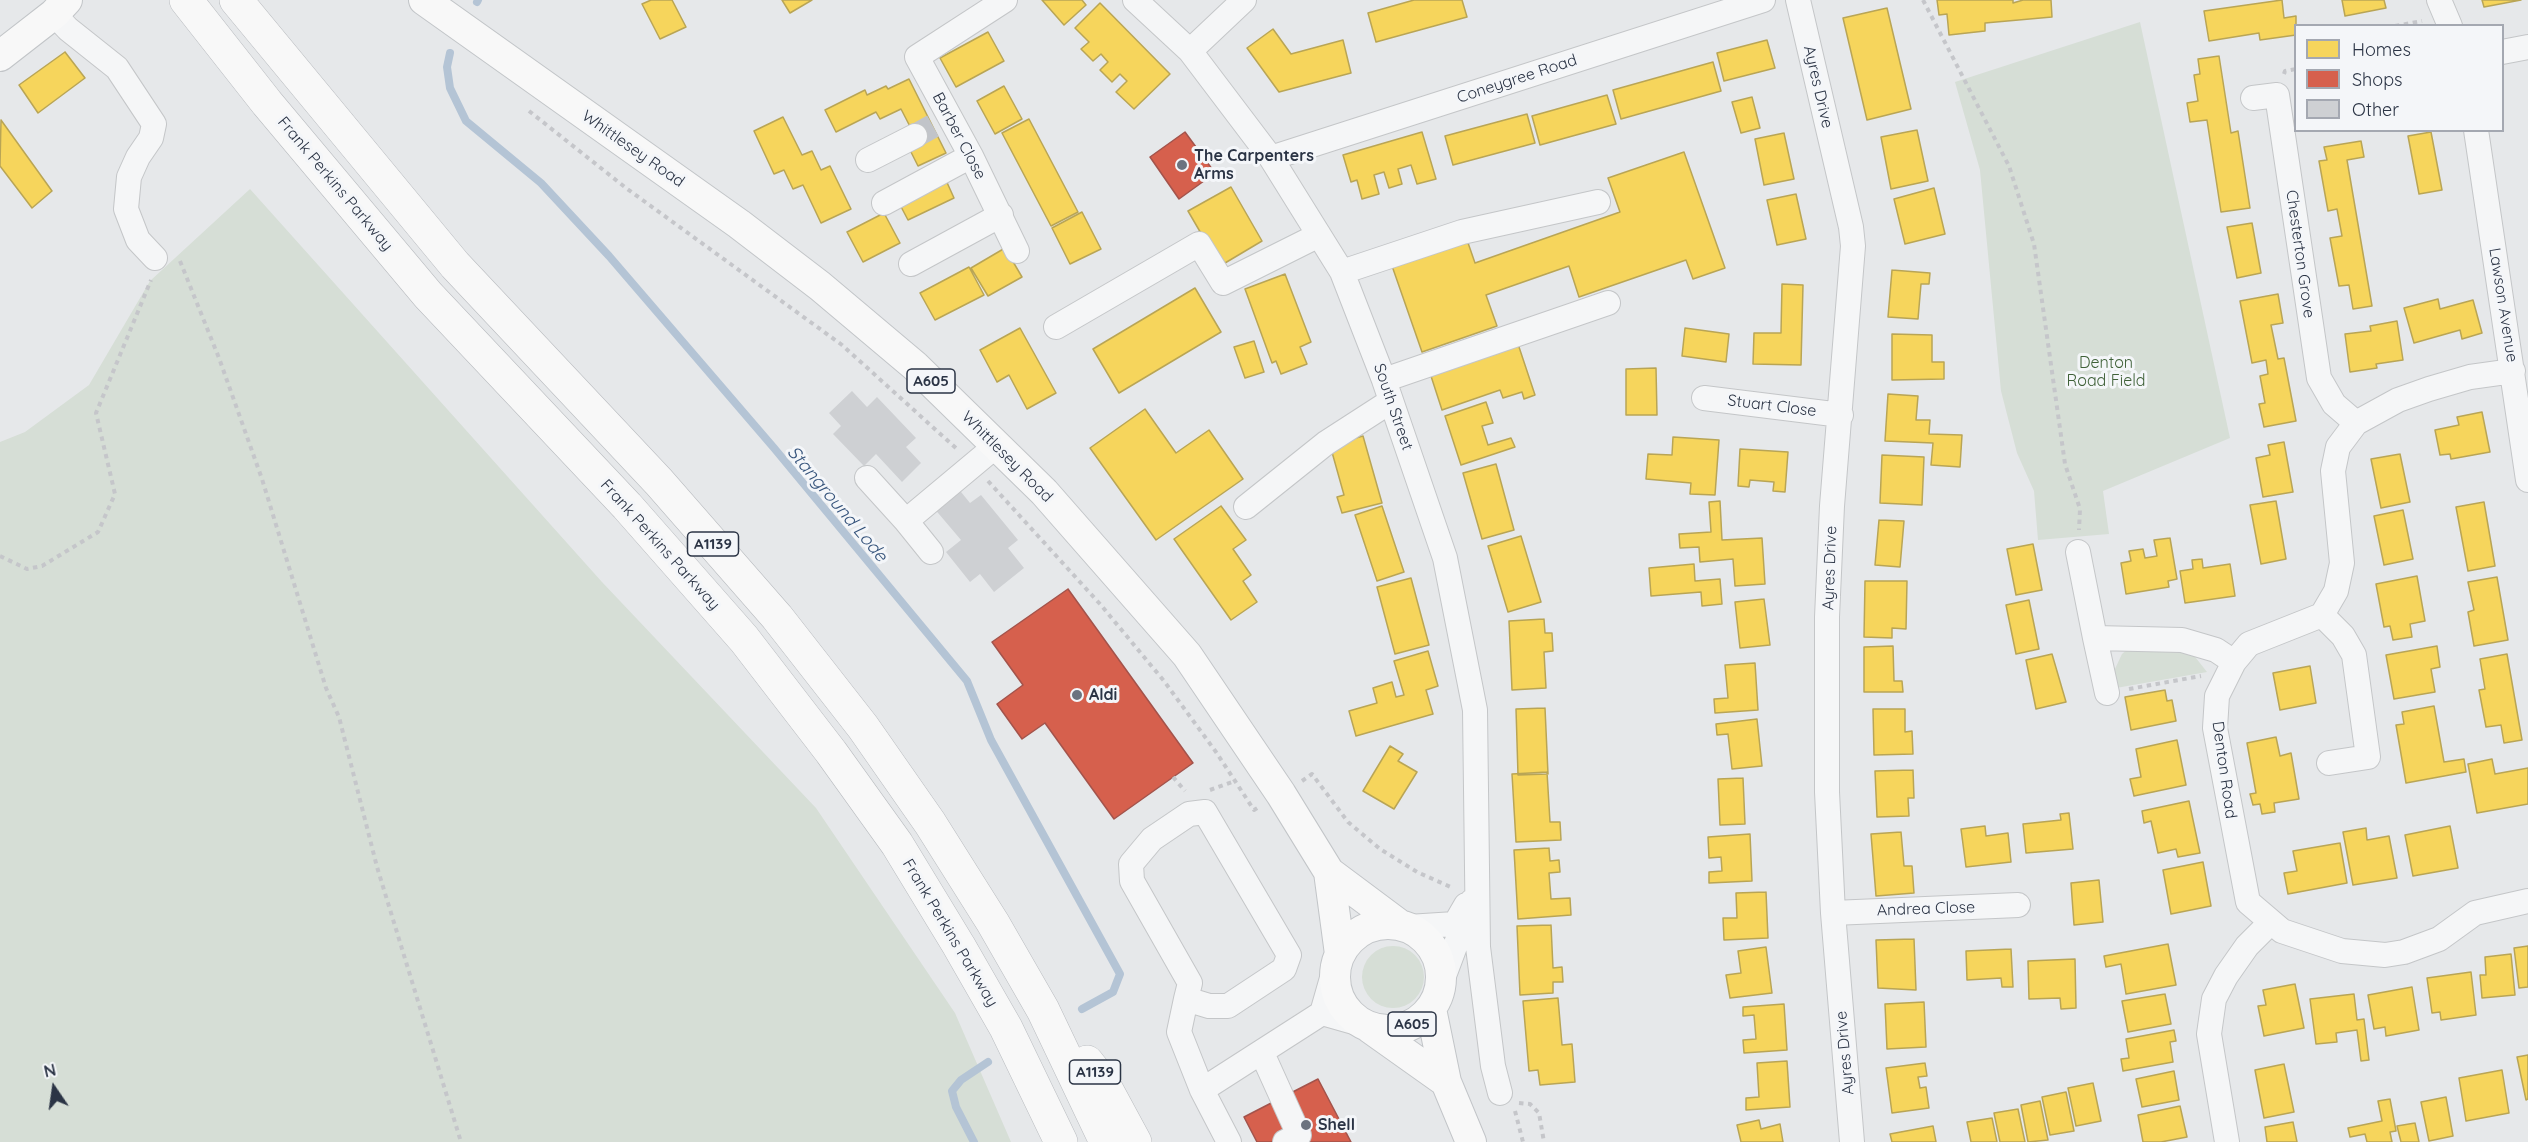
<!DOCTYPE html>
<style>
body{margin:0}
#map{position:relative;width:2528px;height:1142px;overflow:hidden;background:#e6e8ea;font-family:Quicksand,sans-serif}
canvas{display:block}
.legend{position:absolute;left:2294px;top:24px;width:210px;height:108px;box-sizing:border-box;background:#f4f6f9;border:2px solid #a4a8b1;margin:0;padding:8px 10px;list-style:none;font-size:18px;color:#2b3445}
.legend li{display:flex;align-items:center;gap:12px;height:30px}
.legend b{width:30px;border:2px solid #a4a8b1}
.north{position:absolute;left:24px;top:1058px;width:60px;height:60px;-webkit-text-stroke:4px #f4f6f9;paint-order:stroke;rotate:347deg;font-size:16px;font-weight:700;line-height:24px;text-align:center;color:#2b3445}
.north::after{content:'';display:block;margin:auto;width:21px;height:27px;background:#2b3445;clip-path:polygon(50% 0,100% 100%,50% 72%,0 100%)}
</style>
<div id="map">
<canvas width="2528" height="1142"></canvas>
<ul class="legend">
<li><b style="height:16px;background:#f6d55c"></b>Homes</li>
<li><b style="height:16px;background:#d6604d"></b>Shops</li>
<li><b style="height:16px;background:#ced0d3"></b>Other</li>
</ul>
<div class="north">N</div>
</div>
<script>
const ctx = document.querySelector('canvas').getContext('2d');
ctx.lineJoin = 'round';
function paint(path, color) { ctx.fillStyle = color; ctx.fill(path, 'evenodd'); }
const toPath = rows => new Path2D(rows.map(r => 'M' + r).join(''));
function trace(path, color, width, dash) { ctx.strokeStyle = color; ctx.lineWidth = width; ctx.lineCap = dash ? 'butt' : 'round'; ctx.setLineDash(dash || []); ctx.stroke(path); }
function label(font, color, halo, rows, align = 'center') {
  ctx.font = font + ' Quicksand,sans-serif'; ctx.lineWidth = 6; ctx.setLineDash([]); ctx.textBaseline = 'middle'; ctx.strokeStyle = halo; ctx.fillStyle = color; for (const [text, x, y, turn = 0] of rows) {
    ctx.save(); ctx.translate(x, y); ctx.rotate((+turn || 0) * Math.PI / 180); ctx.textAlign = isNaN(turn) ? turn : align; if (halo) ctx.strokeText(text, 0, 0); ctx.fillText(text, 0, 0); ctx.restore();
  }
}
const green = toPath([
 [2140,22,2230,438,2103,491,2109,534,2038,540,2034,491,2017,453,2001,391,1980,170,1955,82],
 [250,189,602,582,816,808,955,1013,1011,1142,0,1142,0,442,25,432,89,385,150,281],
 [2131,646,2192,653,2207,672,2116,688,2114,671,2122,654],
 '1362 977a31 31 0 1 1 62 0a31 31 0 1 1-62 0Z'
]);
const homes = toPath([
 [651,0,672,0,686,27,660,39,642,4,651,0],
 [782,0,812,0,790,13,782,0],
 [1042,0,1082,0,1086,5,1064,25,1042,0],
 [1414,0,1462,0,1467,17,1376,42,1368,13,1414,0],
 [1937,0,2013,0,2013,3,2023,0,2051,0,2052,17,1985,23,1985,31,1949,35,1947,14,1939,15,1937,0],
 [2282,0,2284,18,2296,16,2296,35,2260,40,2259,33,2209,41,2204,11,2282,0],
 [2342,0,2384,0,2386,8,2345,16,2342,0],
 [2482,0,2521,0,2484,7,2482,0],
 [1100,3,1170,74,1134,109,1116,92,1127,81,1120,74,1112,82,1100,70,1108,62,1101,54,1093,61,1081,49,1089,42,1075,28,1100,3],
 [1887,8,1911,109,1867,120,1843,18,1887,8],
 [1273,29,1291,54,1343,40,1351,73,1279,92,1247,48,1273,29],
 [988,32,1004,61,956,87,940,58,988,32],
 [1767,40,1775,68,1724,81,1717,53,1767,40],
 [65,52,85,78,38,113,19,85,65,52],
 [2219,56,2231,133,2238,131,2250,208,2221,212,2207,120,2190,122,2187,103,2198,101,2194,75,2200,74,2198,59,2219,56],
 [1713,62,1721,91,1621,119,1613,90,1713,62],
 [909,79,946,153,918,166,908,146,918,142,901,109,880,119,876,112,836,132,825,110,865,90,867,95,886,86,888,89,909,79],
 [1004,86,1022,119,995,134,977,101,1004,86],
 [1607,95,1616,124,1540,145,1532,116,1607,95],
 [1752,97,1760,128,1741,133,1732,102,1752,97],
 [1527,114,1535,143,1453,165,1445,136,1527,114],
 [783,117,802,155,812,151,821,170,830,166,851,209,821,223,803,185,793,189,784,170,774,174,754,131,783,117],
 [1029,119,1078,212,1051,226,1002,133,1029,119],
 [1,120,52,191,32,208,0,166,1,120],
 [1917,130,1928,181,1891,189,1881,137,1917,130],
 [1422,132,1436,179,1417,184,1411,165,1398,169,1402,184,1389,188,1384,172,1374,175,1379,194,1362,199,1357,180,1351,182,1343,155,1422,132],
 [2431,132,2442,190,2419,194,2408,136,2431,132],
 [1784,133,1794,179,1764,185,1755,139,1784,133],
 [2361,141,2364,157,2347,160,2372,306,2353,309,2349,285,2339,286,2330,238,2342,236,2337,209,2328,211,2319,161,2327,160,2324,147,2361,141],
 [1684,152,1725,268,1693,279,1686,260,1579,297,1569,266,1486,295,1497,326,1422,352,1391,263,1466,237,1475,263,1620,212,1608,178,1684,152],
 [945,178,954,198,908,220,898,201,945,178],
 [1231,187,1262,241,1220,266,1188,211,1231,187],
 [1934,188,1945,234,1905,244,1894,199,1934,188],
 [1796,194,1806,239,1777,245,1767,200,1796,194],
 [1082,212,1101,249,1070,264,1052,228,1082,212],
 [884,213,900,243,863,262,847,232,884,213],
 [2252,223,2261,273,2237,278,2227,227,2252,223],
 [1005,248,1022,277,988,296,971,268,1005,248],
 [969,267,984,295,935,320,920,293,969,267],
 [1892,270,1930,273,1929,284,1921,284,1918,319,1888,317,1892,270],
 [1285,274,1311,342,1300,347,1307,364,1281,374,1276,361,1272,363,1245,289,1285,274],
 [1782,284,1803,285,1801,365,1753,364,1754,333,1781,333,1782,284],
 [1195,288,1221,332,1119,393,1093,349,1195,288],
 [2278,294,2283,323,2271,325,2278,359,2284,358,2296,421,2264,427,2259,404,2265,403,2260,376,2268,374,2266,360,2252,363,2240,301,2278,294],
 [2438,299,2440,309,2473,300,2482,333,2462,339,2460,330,2414,343,2404,308,2438,299],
 [2397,321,2403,360,2376,364,2377,368,2350,372,2345,334,2371,331,2370,326,2397,321],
 [1020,328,1056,393,1027,409,1009,375,997,382,980,350,1020,328],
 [1685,328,1729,334,1726,362,1682,356,1685,328],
 [1892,334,1932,335,1932,362,1944,362,1944,379,1892,380,1892,334],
 [1254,341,1264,372,1245,378,1234,347,1254,341],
 [1518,344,1535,395,1524,399,1522,392,1503,398,1500,390,1442,410,1430,373,1518,344],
 [1656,368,1657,415,1626,415,1626,369,1656,368],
 [1888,394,1918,396,1916,420,1930,420,1929,434,1962,435,1960,467,1931,465,1933,443,1885,441,1888,394],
 [1486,402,1493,423,1482,426,1488,445,1511,438,1515,447,1461,465,1445,416,1486,402],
 [1145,409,1176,453,1209,430,1243,479,1156,540,1090,448,1145,409],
 [2482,412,2490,452,2451,459,2450,454,2440,455,2435,430,2459,425,2457,417,2482,412],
 [1363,436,1382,503,1342,513,1337,497,1344,495,1330,445,1363,436],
 [1673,437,1719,440,1715,495,1690,494,1691,483,1646,479,1648,454,1672,455,1673,437],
 [2284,442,2293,492,2263,497,2256,458,2270,455,2268,445,2284,442],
 [1740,449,1788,452,1785,492,1773,491,1774,482,1750,480,1749,487,1738,486,1740,449],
 [2400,454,2410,502,2381,508,2371,459,2400,454],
 [1882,455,1924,457,1922,505,1880,503,1882,455],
 [1496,464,1514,530,1482,539,1463,473,1496,464],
 [1720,501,1722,540,1762,538,1765,584,1735,586,1733,559,1700,562,1699,547,1680,548,1679,534,1711,532,1709,502,1720,501],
 [2276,501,2286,559,2261,564,2250,505,2276,501],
 [2484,502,2495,566,2468,571,2456,507,2484,502],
 [1221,506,1246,540,1233,549,1251,575,1243,581,1257,602,1231,620,1174,539,1221,506],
 [1382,506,1404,572,1377,581,1355,515,1382,506],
 [2403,510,2413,559,2384,565,2374,516,2403,510],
 [1879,520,1904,521,1900,567,1875,565,1879,520],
 [1521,536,1541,602,1508,612,1488,546,1521,536],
 [2170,538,2177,579,2168,581,2169,587,2126,594,2121,563,2131,561,2129,551,2143,549,2145,558,2157,556,2154,540,2170,538],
 [2033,544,2042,590,2016,595,2007,549,2033,544],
 [2202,559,2203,568,2230,564,2235,596,2185,603,2180,571,2193,569,2192,560,2202,559],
 [1694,564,1695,581,1720,579,1722,604,1702,606,1701,592,1651,596,1649,568,1694,564],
 [2417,576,2425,621,2410,624,2412,637,2393,640,2390,626,2384,627,2376,584,2417,576],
 [2497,577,2508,640,2474,646,2468,612,2474,610,2468,582,2497,577],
 [1411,578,1429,645,1395,654,1377,587,1411,578],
 [1865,581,1907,581,1906,629,1892,628,1892,638,1864,637,1865,581],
 [1764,599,1770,645,1740,648,1735,602,1764,599],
 [2029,600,2039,649,2016,654,2006,605,2029,600],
 [1544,619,1545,633,1552,633,1553,651,1544,652,1546,688,1512,690,1509,621,1544,619],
 [1893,646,1894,681,1902,681,1903,692,1864,692,1864,647,1893,646],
 [2437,646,2440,667,2431,669,2435,692,2394,699,2386,655,2437,646],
 [1428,651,1438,686,1426,690,1433,714,1356,736,1349,711,1377,703,1373,688,1392,682,1396,697,1404,695,1394,661,1428,651],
 [2052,654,2066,702,2036,709,2026,660,2052,654],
 [2507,654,2522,740,2504,743,2501,725,2486,727,2479,690,2485,689,2480,659,2507,654],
 [1755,663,1758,710,1715,713,1714,699,1728,698,1725,665,1755,663],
 [2310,666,2316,703,2280,710,2273,673,2310,666],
 [2165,690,2167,701,2172,700,2176,721,2131,730,2125,697,2165,690],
 [2434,706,2444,762,2464,759,2466,772,2406,783,2396,725,2404,724,2402,712,2434,706],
 [1545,708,1548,774,1518,775,1516,709,1545,708],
 [1873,709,1905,709,1905,732,1912,731,1913,754,1874,755,1873,709],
 [1757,719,1762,766,1732,769,1728,734,1717,735,1716,724,1757,719],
 [2276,737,2280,756,2291,753,2299,799,2274,803,2275,812,2262,814,2260,804,2253,805,2250,794,2256,793,2247,743,2276,737],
 [2177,740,2186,785,2134,796,2130,779,2141,777,2136,749,2177,740],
 [1390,746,1403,754,1398,761,1417,772,1394,809,1363,791,1390,746],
 [2492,759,2495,774,2528,768,2528,804,2477,813,2468,764,2492,759],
 [1913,770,1914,798,1908,798,1909,816,1877,817,1875,771,1913,770],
 [1547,772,1550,822,1560,822,1561,840,1516,842,1512,774,1547,772],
 [1743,778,1745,824,1720,825,1718,779,1743,778],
 [2189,801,2200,853,2178,857,2176,849,2158,853,2151,821,2144,823,2142,811,2189,801],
 [2069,813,2073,849,2026,853,2023,824,2061,820,2060,814,2069,813],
 [1985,826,1986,836,2008,833,2011,862,1966,867,1961,829,1985,826],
 [2450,826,2458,868,2413,876,2405,835,2450,826],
 [2366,828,2367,840,2389,836,2397,878,2353,885,2343,832,2366,828],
 [1901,832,1904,866,1912,866,1914,893,1876,896,1871,834,1901,832],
 [1750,834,1752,881,1709,883,1709,872,1722,871,1721,857,1709,858,1708,837,1750,834],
 [2340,843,2347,883,2288,894,2284,873,2297,871,2293,851,2340,843],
 [1549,848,1550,861,1559,860,1560,872,1549,873,1551,899,1570,898,1571,915,1518,919,1514,850,1549,848],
 [2203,862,2211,906,2171,914,2163,870,2203,862],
 [2099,880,2103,922,2074,925,2071,883,2099,880],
 [1766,892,1768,938,1724,940,1723,918,1737,918,1736,893,1766,892],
 [1551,925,1553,968,1562,967,1563,982,1553,982,1553,993,1520,995,1517,926,1551,925],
 [1914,939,1916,990,1878,988,1876,940,1914,939],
 [2168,944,2176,985,2126,994,2121,964,2106,967,2104,956,2168,944],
 [2528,946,2528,987,2519,988,2514,948,2528,946],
 [1766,947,1772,993,1730,998,1726,975,1741,973,1738,951,1766,947],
 [2011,949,2013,987,2002,987,2001,978,1967,980,1966,951,2011,949],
 [2511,954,2515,995,2482,998,2480,975,2486,975,2485,957,2511,954],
 [2075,959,2076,1008,2061,1009,2060,998,2029,999,2028,961,2075,959],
 [2471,972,2476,1015,2441,1020,2440,1012,2432,1013,2427,978,2471,972],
 [2295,984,2304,1028,2264,1036,2258,1006,2266,1005,2263,990,2295,984],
 [2412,987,2419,1030,2386,1036,2385,1027,2374,1029,2368,995,2412,987],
 [2165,994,2171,1024,2128,1032,2122,1001,2165,994],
 [2354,994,2357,1020,2364,1019,2369,1060,2361,1061,2357,1030,2336,1033,2337,1042,2316,1044,2310,999,2354,994],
 [1558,998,1562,1045,1572,1044,1575,1082,1540,1085,1538,1070,1529,1071,1523,1001,1558,998],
 [1924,1002,1926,1047,1887,1049,1885,1004,1924,1002],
 [1784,1004,1787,1050,1744,1053,1743,1040,1756,1039,1754,1015,1743,1016,1743,1007,1784,1004],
 [2174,1030,2176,1041,2170,1042,2173,1062,2123,1071,2121,1059,2129,1058,2126,1039,2174,1030],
 [2528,1055,2528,1099,2526,1100,2517,1057,2528,1055],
 [1787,1061,1790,1107,1746,1110,1746,1098,1759,1097,1757,1063,1787,1061],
 [1925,1063,1927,1076,1918,1077,1920,1088,1926,1087,1929,1108,1892,1113,1886,1068,1925,1063],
 [2284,1064,2294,1112,2264,1118,2255,1070,2284,1064],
 [2502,1070,2509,1113,2466,1121,2459,1078,2502,1070],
 [2174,1071,2179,1100,2142,1107,2136,1079,2174,1071],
 [2093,1083,2101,1121,2076,1126,2068,1088,2093,1083],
 [2066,1092,2074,1131,2050,1135,2042,1097,2066,1092],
 [2446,1097,2453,1136,2429,1141,2421,1102,2446,1097],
 [2390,1099,2396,1131,2390,1132,2392,1142,2367,1142,2365,1134,2350,1137,2348,1128,2382,1121,2378,1101,2390,1099],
 [2040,1101,2048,1140,2028,1142,2021,1105,2040,1101],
 [2180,1106,2187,1137,2161,1142,2143,1142,2138,1115,2180,1106],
 [2018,1109,2025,1142,2000,1142,1994,1113,2018,1109],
 [1992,1118,1997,1142,1971,1142,1967,1122,1992,1118],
 [1759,1120,1761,1129,1780,1124,1783,1142,1741,1142,1737,1125,1759,1120],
 [2293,1122,2297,1142,2267,1142,2265,1127,2293,1122],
 [2415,1123,2419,1142,2401,1142,2397,1126,2415,1123],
 [1933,1126,1936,1142,1892,1142,1890,1134,1933,1126]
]);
const shops = toPath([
 [1185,132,1215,173,1179,199,1150,157,1185,132],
 [1068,589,1193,763,1114,819,1045,723,1022,739,997,704,1023,685,992,642,1068,589],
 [1318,1079,1351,1142,1257,1142,1244,1117,1318,1079]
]);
const stream = toPath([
 [477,2,478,0],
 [450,53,447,67,450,88,466,121,541,183,609,256,774,448,967,681,991,740,1120,974,1113,992,1082,1009],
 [974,1142,956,1107,952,1091,961,1080,988,1062]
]);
const building = toPath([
 [852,391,867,407,877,397,916,438,906,447,921,463,902,482,876,454,864,466,833,434,841,426,829,413],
 [957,487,970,503,981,495,1018,540,1008,548,1024,568,994,592,980,574,970,582,946,552,961,540,933,507]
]);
const minorTunnel = toPath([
 [915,136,933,126]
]);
const path = toPath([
 [1923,0,2009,166,2034,244,2065,464,2080,509,2079,530],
 [2395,26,2422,21],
 [2284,74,2285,71,2296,69],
 [529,111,626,188,842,345,958,450],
 [180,261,219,358,262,479,326,688,339,717,377,867,461,1142],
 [988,481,1100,604,1164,681,1216,752,1254,810,1259,807],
 [0,556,27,569,42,566,98,532,115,494,96,413,151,280],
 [2129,689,2201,676],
 [1173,777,1185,791],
 [1302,781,1312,774,1348,822,1380,849,1417,872,1453,888],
 [1210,790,1235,781],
 [1519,1103,1530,1104,1539,1113,1544,1142],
 [1515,1111,1523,1142]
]);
const minor = toPath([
 [1005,0,917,57,971,156,1017,251],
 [1135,0,1190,51,1271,158,1342,272,1384,380,1445,558,1475,710,1478,947,1493,1066,1500,1093],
 [1798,0,1851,227,1853,246,1832,506,1827,617,1827,792,1833,913,1852,1142],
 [2439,0,2450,26],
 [54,14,68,29,117,68,154,124,151,138,138,157,129,177,126,209,138,240,155,258],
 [1190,51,1244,0],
 [2502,52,2528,47],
 [2253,98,2277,95,2319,378,2334,404,2356,423],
 [2476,130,2528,480],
 [1271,158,1763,0],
 [868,160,915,136],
 [884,203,971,156],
 [911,264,1001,215],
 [1342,272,1462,232,1598,202],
 [1056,327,1199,244,1223,283,1319,235],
 [2513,371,2470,377,2429,389,2398,400,2356,423,2338,447,2333,471,2342,563,2336,591,2322,615,2249,644,2234,662,2217,696,2215,728,2248,902,2282,931,2342,951,2385,955,2404,952,2439,939,2475,913,2528,901],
 [1384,380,1608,303],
 [1704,398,1841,415],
 [867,478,906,521,997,445],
 [1246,507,1326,443,1391,401],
 [906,521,931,552],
 [2078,552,2095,638,2182,640,2216,650,2234,662],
 [2322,615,2343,636,2354,655,2368,757,2329,763],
 [2095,638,2107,693],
 [1833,913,2018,905],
 [1408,927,1455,924,1466,905],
 [1442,981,1472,901],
 [1186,999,1209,1006,1228,1006,1284,969,1289,955,1205,812,1189,814,1152,839,1131,864,1132,881,1190,983,1186,999,1179,1032,1202,1090,1229,1142],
 [1322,1013,1364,1025],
 [1262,1053,1299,1135,1285,1142],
 [1202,1090,1322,1013,1336,964],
 [2227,1142,2209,1034,2214,999,2226,976,2247,946,2270,923]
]);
const major = toPath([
 [424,0,739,224,820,286,915,366,1044,492,1187,655,1281,794,1329,872,1400,925],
 [0,56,54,14,67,0],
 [1329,872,1340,954],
 '1335 977a53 53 0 1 1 106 0a53 53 0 1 1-106 0Z',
 [1431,1009,1446,1082,1471,1142],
 [1370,1028,1446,1082]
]);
const highway = toPath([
 [186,0,267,103,428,295,627,506,744,639,831,752,897,844,959,946,1006,1028,1061,1142],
 [236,0,455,265,659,482,777,617,863,727,930,823,993,923,1043,1010,1106,1142],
 [1087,1062,1102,1081,1135,1142]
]);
const markers = [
 [1182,165,6,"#6c737f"],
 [1077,695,6,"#6c737f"],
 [1306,1125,6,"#6c737f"]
];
const shields = [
 [931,381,48],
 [713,544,51],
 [1412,1024,48],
 [1095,1072,51]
];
const shieldNames = [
 ["A605",931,381],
 ["A1139",713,544],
 ["A605",1412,1024],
 ["A1139",1095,1072]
];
const streetNames = [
 ["Coneygree Road",1517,79,-18],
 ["Ayres Drive",1818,87,77],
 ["Barber Close",959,136,62],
 ["Whittlesey Road",633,149,35],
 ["Frank Perkins Parkway",335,184,50],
 ["Chesterton Grove",2300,254,82],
 ["Lawson Avenue",2503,305,81],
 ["Stuart Close",1772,406,7],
 ["South Street",1393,407,71],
 ["Whittlesey Road",1007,457,45],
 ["Frank Perkins Parkway",660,545,48],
 ["Ayres Drive",1830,568,-88],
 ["Denton Road",2224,770,82],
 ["Andrea Close",1926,909,-2],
 ["Frank Perkins Parkway",950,933,59],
 ["Ayres Drive",1845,1053,-95]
];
const poiNames = [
 ["The Carpenters",1194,156],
 ["Arms",1194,174],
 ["Aldi",1089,695],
 ["Shell",1318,1125]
];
const parkNames = [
 ["Denton",2106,363],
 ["Road Field",2106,381]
];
const waterNames = [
 ["Stanground Lode",837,504,50]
];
paint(green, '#d6ded6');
paint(homes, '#f6d55c');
trace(homes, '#b9a555', 1.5);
paint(shops, '#d6604d');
trace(shops, '#a3534b', 1.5);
trace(stream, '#b4c4d5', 8);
paint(building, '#ced0d3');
trace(minorTunnel, '#c1c4c9', 24, [24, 12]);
trace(minor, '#c4c6c8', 26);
trace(major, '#c2c5c8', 32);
trace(highway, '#b8bbbf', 34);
trace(path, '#c5c6ca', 4, [4.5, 4.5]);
trace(minor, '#f5f6f7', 24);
trace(major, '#f8f8f8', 30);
trace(highway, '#f8f8f8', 33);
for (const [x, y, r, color] of markers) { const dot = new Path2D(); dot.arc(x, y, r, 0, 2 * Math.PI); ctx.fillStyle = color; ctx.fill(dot); trace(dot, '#f4f6f9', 2); }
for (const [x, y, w] of shields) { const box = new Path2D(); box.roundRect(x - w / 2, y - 12, w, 24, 4.5); ctx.fillStyle = '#f4f6f9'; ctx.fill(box); trace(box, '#2b3445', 1.5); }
label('bold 15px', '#2b3445', null, shieldNames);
label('16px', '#2b3445', '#f4f6f9', streetNames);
label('bold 16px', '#2b3445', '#f4f6f9', poiNames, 'left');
label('16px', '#3f6138', '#f4f6f9', parkNames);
label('italic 18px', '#34527a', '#f4f6f9', waterNames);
</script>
